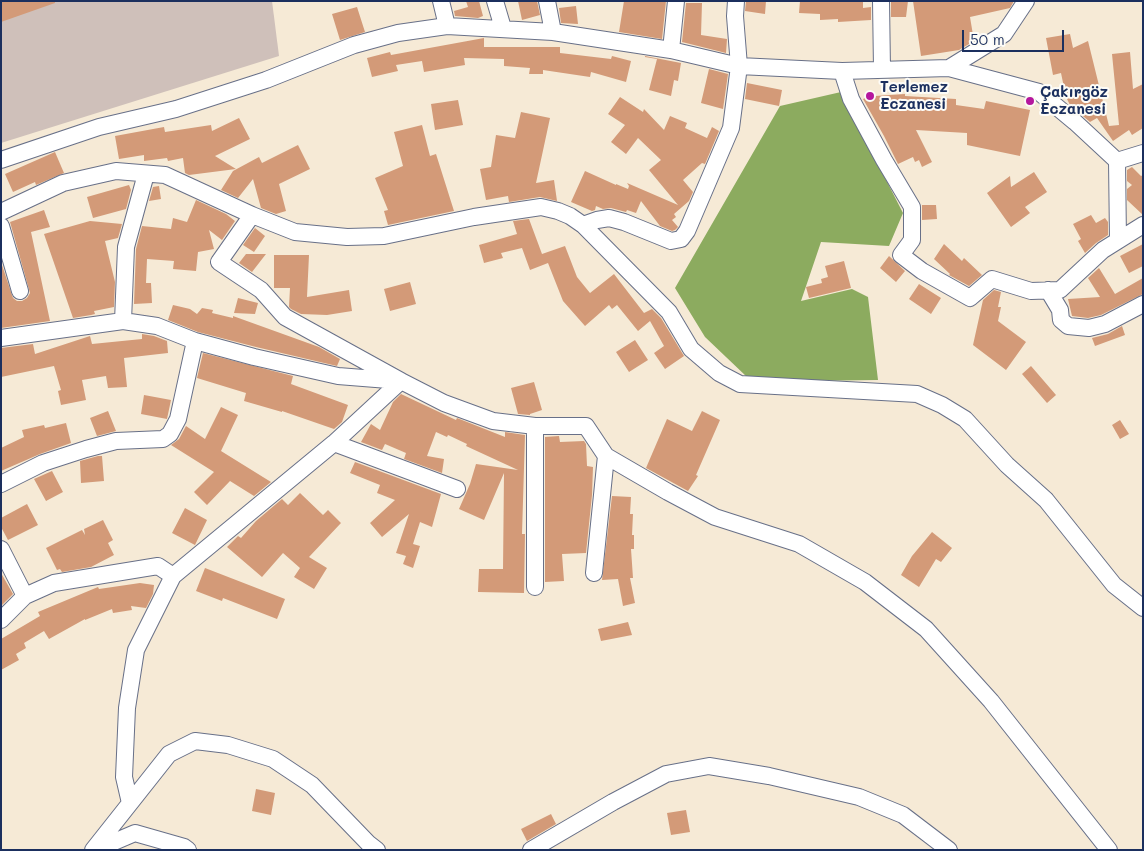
<!DOCTYPE html>
<meta charset="utf-8">
<style>
body{margin:0}
#map{position:relative;width:1144px;height:851px;overflow:hidden;background:#f6ead6;font-family:Mali,sans-serif}
canvas{display:block}
.frame{position:absolute;inset:0;border:2px solid #1b2f5e;pointer-events:none}
.scale{position:absolute;left:962px;top:30px;width:102px;height:22px;box-sizing:border-box;border:2px solid #1b2f5e;border-top:0;padding-left:6px;font-size:15px;line-height:18px;white-space:nowrap;color:#1b2f5e;-webkit-text-stroke:4px #fdfcf7;paint-order:stroke}
</style>
<div id="map">
<canvas width="1144" height="851"></canvas>
<div class="frame"></div>
<div class="scale">50 m</div>
</div>
<script>
const ctx = document.querySelector('canvas').getContext('2d');
ctx.lineJoin = 'round';
function paint(path, color) { ctx.fillStyle = color; ctx.fill(path, 'evenodd'); }
const toPath = rows => new Path2D(rows.map(r => 'M' + r).join(''));
function trace(path, color, width, dash) { ctx.strokeStyle = color; ctx.lineWidth = width; ctx.lineCap = dash ? 'butt' : 'round'; ctx.setLineDash(dash || []); ctx.stroke(path); }
function label(font, color, halo, rows, align = 'center') {
  ctx.font = font + ' Mali,sans-serif'; ctx.lineWidth = 4; ctx.setLineDash([]); ctx.textBaseline = 'middle'; ctx.strokeStyle = halo; ctx.fillStyle = color; for (const [text, x, y, turn = 0] of rows) {
    ctx.save(); ctx.translate(x, y); ctx.rotate((+turn || 0) * Math.PI / 180); ctx.textAlign = isNaN(turn) ? turn : align; if (halo) ctx.strokeText(text, 0, 0); ctx.fillText(text, 0, 0); ctx.restore();
  }
}
const industrial = toPath([
 [1,1,272,1,279,56,1,143]
]);
const forest = toPath([
 [841,92,903,213,889,246,821,242,801,301,852,289,868,297,878,380,801,381,747,377,705,337,675,288,780,106]
]);
const building = toPath([
 [1,1,55,1,55,3,1,22],
 [466,1,479,1,483,16,478,18,455,16,454,11,468,7],
 [518,1,537,1,540,15,522,20],
 [624,1,666,1,662,39,619,32],
 [746,1,766,1,765,14,745,11],
 [800,1,863,1,863,8,871,7,871,20,838,22,838,19,820,20,820,14,799,13],
 [891,1,908,1,906,17,891,17],
 [913,1,1014,1,1010,8,970,17,974,41,959,50,921,56],
 [686,3,702,3,701,35,727,39,726,53,682,42],
 [576,6,578,24,561,23,559,8],
 [357,7,365,32,340,40,332,14],
 [1070,34,1073,48,1088,41,1109,126,1119,125,1112,54,1130,52,1133,89,1143,84,1143,128,1132,135,1129,130,1113,141,1097,118,1090,122,1070,105,1066,97,1061,73,1053,75,1046,38],
 [484,38,484,47,560,47,560,53,611,59,612,56,631,61,626,82,591,72,590,77,543,70,543,74,529,74,530,68,504,66,504,59,464,58,465,65,424,72,422,61,396,65,398,71,372,77,367,58,390,52,391,55],
 [645,56,681,63,678,81,674,80,671,96,649,90,657,59,645,57],
 [709,69,728,74,723,109,701,103],
 [747,83,782,90,779,106,745,99],
 [873,94,875,96,905,94,905,96,956,99,956,105,984,109,986,101,1030,110,1020,156,967,145,967,133,916,130,932,162,922,167,919,160,915,162,913,157,898,164,884,136,863,99],
 [620,97,643,112,644,109,664,130,670,116,687,123,685,128,707,138,712,127,719,131,705,164,702,163,683,180,693,192,689,201,674,214,676,217,672,220,678,227,675,230,672,231,660,226,641,201,636,213,627,210,626,212,611,208,603,209,596,206,595,210,592,211,571,202,585,171,616,185,616,184,628,189,629,186,627,183,678,205,649,170,661,160,638,138,626,154,611,142,625,125,608,114],
 [458,100,463,125,435,130,431,104],
 [521,112,550,118,536,183,554,180,557,201,540,197,509,202,508,196,486,200,480,169,491,167,496,135,515,138],
 [239,118,250,139,215,156,236,169,189,175,185,173,183,158,168,161,167,158,144,161,144,155,119,159,115,136,164,127,165,132,211,125,212,131],
 [422,125,430,156,436,154,454,211,388,225,384,211,388,210,375,178,403,166,394,132],
 [298,145,310,169,279,184,286,211,276,214,261,208,253,179,238,198,221,190,233,171,259,157,262,163],
 [55,152,64,173,36,185,35,182,13,192,5,174],
 [1132,167,1141,176,1143,175,1143,215,1127,200,1127,189,1132,185,1127,181,1127,170],
 [1034,172,1047,192,1025,207,1030,213,1011,227,987,193,1010,176,1011,187],
 [129,185,131,190,126,209,93,218,87,197],
 [159,186,161,199,149,201,153,187],
 [196,200,226,214,235,221,222,240,209,230,214,249,198,252,196,271,173,269,174,261,147,259,146,283,151,283,152,303,134,304,136,249,142,226,171,229,173,218,187,222],
 [922,205,936,205,937,219,922,220],
 [44,210,50,227,31,232,50,321,1,328,1,262,13,298,17,301,22,301,27,298,30,293,10,222],
 [1091,215,1096,223,1105,218,1108,222,1108,235,1096,243,1085,253,1078,241,1081,239,1073,224],
 [529,219,542,254,565,246,577,277,590,293,614,274,644,313,652,309,661,318,684,356,665,369,654,353,664,346,650,321,638,331,617,305,612,309,609,305,585,326,563,301,548,263,530,270,522,248,501,253,503,258,484,263,479,245,517,234,513,221],
 [90,221,122,224,118,238,105,241,115,282,114,307,94,311,95,314,91,315,73,318,44,234],
 [255,228,265,236,254,252,243,245],
 [944,244,962,261,964,258,982,275,969,286,949,275,950,274,934,259],
 [1143,244,1143,266,1129,273,1120,256],
 [246,254,266,254,252,272,239,263],
 [274,255,309,255,307,297,349,290,352,311,327,315,301,314,291,309,289,307,290,288,274,288],
 [889,256,905,271,896,282,880,268],
 [844,261,851,288,809,298,806,287,822,283,821,279,828,277,825,266],
 [1099,268,1115,294,1143,278,1143,294,1101,315,1088,318,1072,316,1068,299,1100,297,1088,278],
 [410,282,416,304,390,311,384,289],
 [919,284,941,298,931,314,909,299],
 [994,290,1001,292,998,307,1001,307,998,321,1026,342,1006,370,973,345,983,300],
 [238,298,258,303,255,314,234,313],
 [173,305,190,309,197,314,202,308,213,310,212,313,233,318,233,316,319,347,340,359,337,366,256,347,198,332,168,320],
 [1122,326,1125,335,1095,346,1092,338,1108,334],
 [142,334,154,336,167,341,168,353,124,358,127,387,108,388,106,376,82,380,86,400,61,405,58,391,61,390,54,366,1,377,1,348,33,344,35,354,90,336,92,344,142,339],
 [635,340,648,360,629,372,616,352],
 [203,353,293,376,291,384,348,405,342,422,334,429,282,411,282,412,244,401,246,393,197,378],
 [1031,366,1056,395,1047,403,1022,374],
 [534,382,542,410,530,414,530,415,518,414,511,388],
 [401,394,456,420,457,418,505,437,505,432,525,435,522,534,525,534,524,593,478,592,479,569,503,569,504,473,484,520,459,509,470,484,476,464,518,470,466,446,467,444,448,435,447,437,436,432,427,456,444,459,442,473,404,459,406,453,385,444,382,450,361,442,371,424,380,430,393,402],
 [144,395,171,400,167,419,141,414],
 [221,407,238,415,221,451,271,482,254,496,230,481,207,505,194,492,214,472,171,445,179,439,186,426,205,439],
 [108,411,116,431,97,436,90,418],
 [702,411,720,420,696,475,698,476,688,491,646,468,667,419,692,431],
 [1120,420,1129,434,1120,439,1112,425],
 [66,423,71,443,40,454,1,471,1,448,24,437,22,430,44,425,45,428],
 [559,436,560,442,584,441,586,444,587,466,593,467,592,495,586,553,562,554,564,581,545,582,545,437],
 [98,456,102,456,104,481,81,483,80,461],
 [355,462,441,494,432,527,420,522,413,544,420,546,413,568,403,564,406,556,396,553,409,514,382,537,370,523,395,500,377,493,380,485,350,473],
 [52,471,63,492,46,501,34,479],
 [300,493,323,515,328,510,341,523,309,557,327,568,314,589,294,577,300,568,283,553,262,577,227,547,238,536,241,538,256,521,282,499,288,505],
 [612,496,631,497,630,514,633,514,632,535,634,535,634,549,631,549,633,578,630,578,635,603,623,606,618,579,602,580],
 [27,504,38,525,8,540,1,527,1,518],
 [185,508,207,520,195,545,172,533],
 [103,520,113,540,108,543,114,555,91,567,62,572,60,569,57,570,46,548,82,530,85,535,84,529],
 [932,532,952,548,941,562,936,559,919,587,901,575,912,556],
 [205,568,285,599,277,619,223,598,222,601,196,591],
 [1,573,13,594,1,606],
 [140,583,154,585,153,594,146,608,131,606,132,610,113,613,112,609,85,620,85,619,49,639,44,631,24,643,26,648,16,654,19,660,1,670,1,639,40,616,38,612,98,587,99,589],
 [628,622,632,635,601,641,598,629],
 [256,789,275,793,271,815,252,811],
 [686,810,690,832,671,835,667,813],
 [551,814,556,824,527,841,521,829]
]);
const minor = toPath([
 [441,1,447,26],
 [495,1,503,28],
 [547,1,553,32],
 [881,1,882,69],
 [671,50,676,1],
 [949,68,1039,92,1075,122,1117,161,1118,240],
 [842,71,851,99,884,160,912,207,912,240,901,255,922,271,970,298,992,279,1031,291,1060,290,1103,250,1143,225],
 [1,160,99,127,176,109,266,80,354,45,398,33,447,26,553,32,671,50,739,66,842,71,949,68,1004,34,1026,1],
 [1117,161,1143,153],
 [1,212,63,183,116,171,165,175,252,215,295,232,347,237,384,236,474,217,541,207,558,211,570,216,583,225,669,312,691,349,719,373,740,384,917,394,942,405,965,419,1007,465,1046,500,1114,585,1143,608],
 [583,225,597,220,609,218,624,222,671,241,681,239,687,231,731,128,739,66,735,16,736,1],
 [1,226,20,291],
 [1048,290,1060,310,1061,320,1068,326,1089,328,1105,324,1143,304],
 [123,321,126,247,146,174],
 [1,338,123,321,157,326,195,341,254,357,338,376,401,381,444,403,493,421,535,426,586,426,606,456,668,492,715,517,799,544,865,582,926,629,991,701,1109,850],
 [535,426,535,587],
 [334,443,457,489],
 [1,484,43,463,86,449,116,441,163,439,170,434,178,419,195,341],
 [1,549,25,596],
 [594,573,606,456],
 [1,620,25,596,54,583,158,566,173,576],
 [130,803,124,777,127,708,136,650,173,576,334,443,401,381,285,317,261,290,219,262,252,215],
 [93,850,169,754,195,741,228,745,273,759,312,785,368,843,377,850],
 [95,850,135,833,184,847,188,850],
 [531,850,613,802,666,774,709,766,769,776,859,797,903,815,949,850]
]);
const markers = [
 [870,96,5,"#b5179e"],
 [1030,101,5,"#b5179e"]
];
const poiNames = [
 ["Terlemez",880,87],
 ["Eczanesi",880,104],
 ["Çakırgöz",1040,92],
 ["Eczanesi",1040,109]
];
paint(industrial, '#cfc0ba');
paint(forest, '#8cab5f');
paint(building, '#d39a78');
trace(minor, '#687088', 18);
trace(minor, '#fff', 16);
for (const [x, y, r, color] of markers) { const dot = new Path2D(); dot.arc(x, y, r, 0, 2 * Math.PI); ctx.fillStyle = color; ctx.fill(dot); trace(dot, '#fdfcf7', 2); }
label('bold 15px', '#1b2f5e', '#fdfcf7', poiNames, 'left');
</script>
